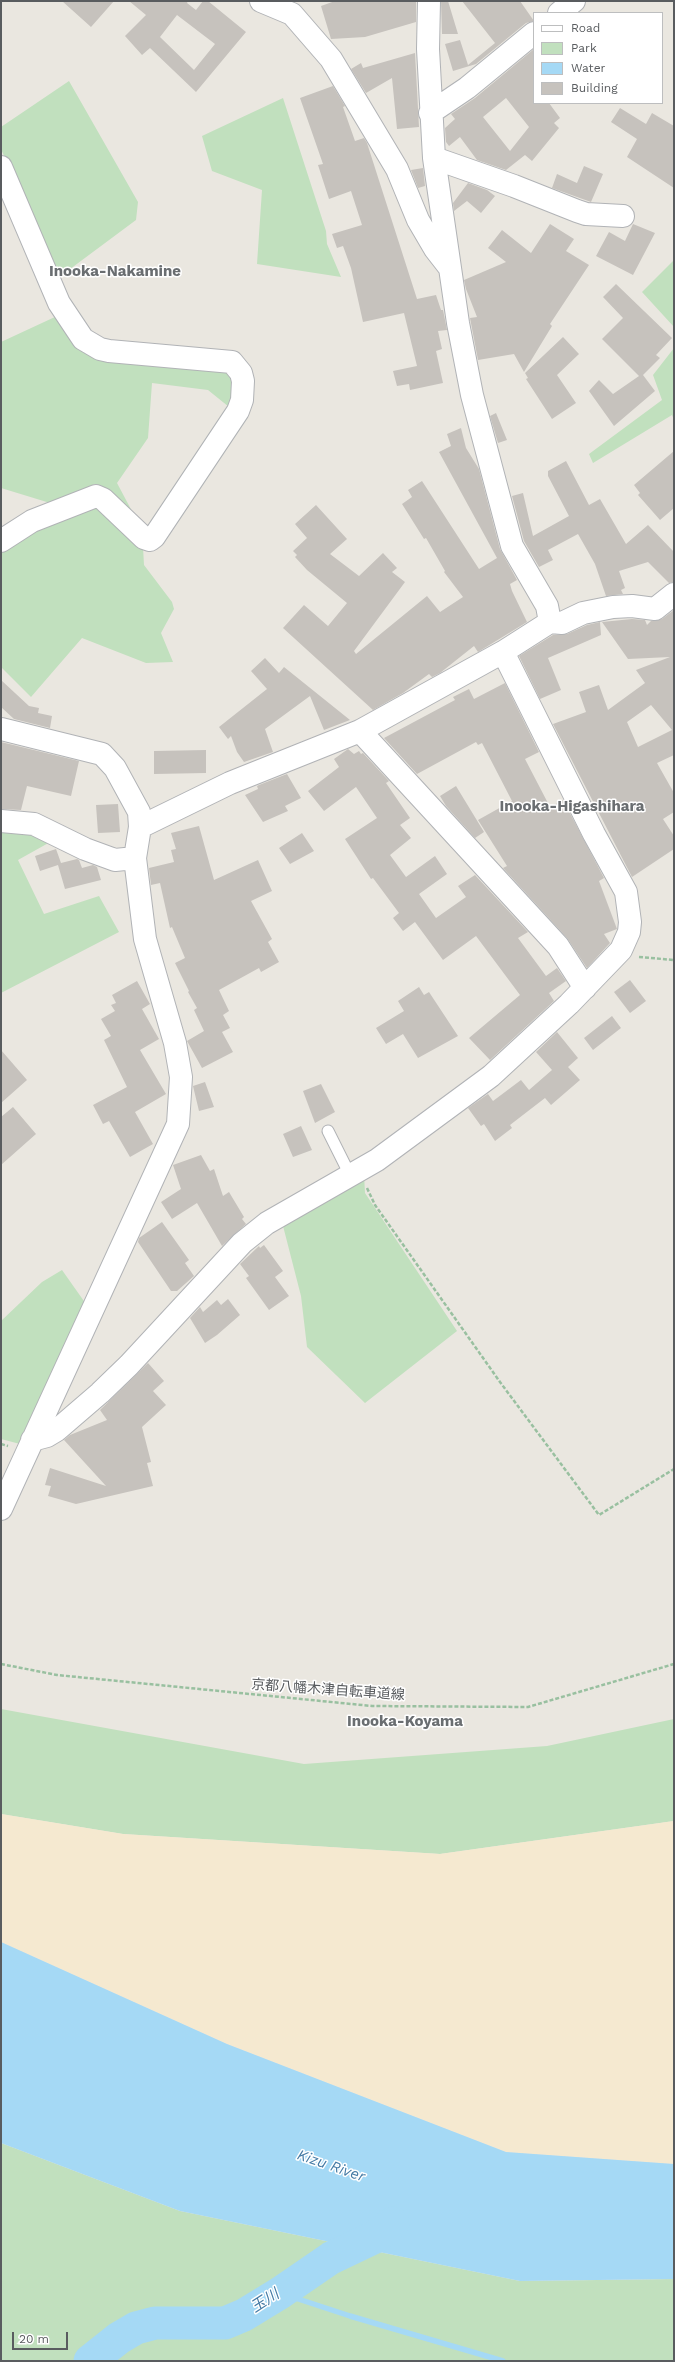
<!DOCTYPE html>
<meta charset="utf-8">
<style>
body{margin:0}
#map{position:relative;width:675px;height:2362px;overflow:hidden;background:#eae7e0;font-family:"Work Sans",sans-serif}
canvas{display:block}
.frame{position:absolute;inset:0;border:2px solid #595c5f;pointer-events:none}
.legend{position:absolute;left:533px;top:12px;width:130px;height:92px;box-sizing:border-box;background:#fff;border:1px solid #bdbebf;margin:0;padding:5px 7px;list-style:none;font-size:12px;color:#595c5f}
.legend li{display:flex;align-items:center;gap:8px;height:20px}
.legend b{width:20px;border:1px solid #bdbebf}
.scale{position:absolute;left:12px;top:2332px;width:56px;height:18px;box-sizing:border-box;border:2px solid #595c5f;border-top:0;padding-left:5px;font-size:12px;line-height:14px;white-space:nowrap;color:#595c5f;-webkit-text-stroke:3px #fff;paint-order:stroke}
</style>
<div id="map">
<canvas width="675" height="2362"></canvas>
<div class="frame"></div>
<ul class="legend">
<li><b style="height:5px;background:#fff"></b>Road</li>
<li><b style="height:11px;background:#c1e0be"></b>Park</li>
<li><b style="height:11px;background:#a5d9f5"></b>Water</li>
<li><b style="height:11px;background:#c6c2bd"></b>Building</li>
</ul>
<div class="scale">20 m</div>
</div>
<script>
const ctx = document.querySelector('canvas').getContext('2d');
ctx.lineJoin = 'round';
function paint(path, color) { ctx.fillStyle = color; ctx.fill(path, 'evenodd'); }
const toPath = rows => new Path2D(rows.map(r => 'M' + r).join(''));
function trace(path, color, width, dash) { ctx.strokeStyle = color; ctx.lineWidth = width; ctx.lineCap = dash ? 'butt' : 'round'; ctx.setLineDash(dash || []); ctx.stroke(path); }
function label(font, color, halo, rows, align = 'center') {
  ctx.font = font + ' "Work Sans","Noto Sans JP",sans-serif'; ctx.lineWidth = 3; ctx.setLineDash([]); ctx.textBaseline = 'middle'; ctx.strokeStyle = halo; ctx.fillStyle = color; for (const [text, x, y, turn = 0] of rows) {
    ctx.save(); ctx.translate(x, y); ctx.rotate((+turn || 0) * Math.PI / 180); ctx.textAlign = isNaN(turn) ? turn : align; if (halo) ctx.strokeText(text, 0, 0); ctx.fillText(text, 0, 0); ctx.restore();
  }
}
const green = toPath([
 [69,81,138,202,136,220,58,278,1,149,1,127],
 [283,98,326,231,327,244,341,277,257,264,262,190,212,171,202,136],
 [674,260,674,327,642,292],
 [57,316,87,352,227,371,235,384,234,411,208,390,152,383,148,438,117,483,134,515,102,486,95,484,50,503,1,488,1,342],
 [674,348,674,420,672,415,593,463,589,454,662,400,653,375],
 [98,505,143,547,144,565,172,602,174,609,161,633,173,662,146,663,82,638,31,697,1,667,1,548,27,531],
 [1,830,30,832,52,841,18,860,44,914,99,896,119,932,1,993],
 [364,1174,365,1193,457,1331,365,1403,307,1347,301,1296,282,1222],
 [62,1270,86,1304,20,1444,1,1439,1,1321,42,1282],
 [1,1709,304,1764,547,1746,674,1719,674,1821,440,1854,123,1834,1,1814],
 [1,2143,180,2211,520,2281,674,2279,674,2361,1,2361]
]);
const sand = toPath([
 [1,1814,123,1834,440,1854,674,1821,674,2164,506,2152,227,2044,1,1942]
]);
const water = toPath([
 [1,1942,227,2044,506,2152,674,2164,674,2279,520,2281,180,2211,1,2143]
]);
const stream = toPath([
 [280,2293,350,2316,503,2361]
]);
const river = toPath([
 [90,2361,119,2338,136,2328,155,2323,225,2323,244,2315,280,2293,331,2258,375,2237,393,2223]
]);
const building = toPath([
 [62,1,114,1,91,27],
 [129,1,188,1,187,3,196,10,203,1,208,1,246,32,196,92,150,48,142,55,125,36,146,15],
 [177,15,215,44,194,70,160,37],
 [335,1,416,1,416,22,365,37,331,39,321,6],
 [441,1,448,1,458,34,442,34],
 [462,1,520,1,534,21,526,23,476,64,453,71,445,44,460,40,468,65,495,43],
 [534,49,534,103,549,103,560,118,554,123,559,128,532,161,525,155,506,170,477,160,460,137,449,146,446,142,445,128,455,119,451,114,475,98],
 [506,98,529,127,510,151,483,117],
 [415,53,419,127,397,129,392,78,366,93,351,69,361,63,363,68],
 [333,86,345,106,343,107,355,141,364,138,367,143,417,299,436,295,441,310,443,310,447,330,438,331,442,349,436,351,443,383,410,390,409,384,397,386,393,371,417,366,404,313,363,322,351,268,343,246,337,248,332,234,362,225,351,191,329,199,318,165,323,164,300,98],
 [620,108,646,124,652,113,674,126,674,188,627,157,637,139,611,122],
 [584,166,603,174,591,202,552,188,557,174,577,183],
 [423,168,425,186,418,188,411,170],
 [468,183,487,190,495,196,481,213,467,201,454,211,453,203],
 [550,224,574,239,566,251,589,265,550,324,552,326,524,372,514,354,478,360,470,318,477,317,466,289,464,280,506,262,488,248,502,230,531,253],
 [633,224,655,233,633,275,596,256,609,232,625,241],
 [616,284,672,338,656,355,660,358,643,375,655,391,614,426,589,391,599,380,613,394,639,376,602,339,623,318,603,297],
 [563,337,579,354,557,375,576,403,552,419,526,379,528,378,525,373],
 [496,413,507,440,498,443,490,416],
 [461,428,466,448,479,469,500,549,517,580,510,584,512,591,527,622,478,652,474,646,440,673,432,677,429,674,403,693,373,710,283,628,304,605,328,626,347,603,307,570,295,557,297,555,293,551,307,538,295,524,316,505,347,539,330,554,359,576,383,553,397,568,392,572,405,582,354,651,356,654,427,596,440,612,463,597,444,572,445,571,426,538,424,539,402,504,412,497,408,490,422,481,479,569,497,558,439,452,451,446,447,434],
 [674,451,674,508,660,520,638,495,640,493,634,485],
 [566,461,589,505,600,499,626,544,648,525,674,552,674,582,669,583,648,562,619,571,625,588,621,590,623,594,606,596,595,564,578,534,548,550,553,560,539,567,524,541,512,496,523,493,533,536,569,516,548,476,548,471],
 [674,610,674,755,657,763,674,793,674,812,663,819,674,836,674,849,632,877,553,724,586,712,579,692,599,685,608,710,645,683,636,670,670,657,628,659,602,622,632,619,645,620,647,625,651,621,662,619],
 [651,705,672,730,638,747,627,722],
 [600,622,601,635,548,658,561,690,540,699,519,656,553,635,567,634,587,625],
 [265,658,279,673,284,667,350,720,324,730,310,696,265,729,273,752,244,762,237,752,231,736,228,739,219,727,267,689,251,671],
 [1,680,29,706,39,708,38,713,52,716,50,728,14,719,1,707],
 [505,683,539,752,525,759,550,807,563,800,604,878,599,881,617,929,604,934,610,943,587,968,567,938,503,868,507,866,478,820,512,801,482,743,478,745,476,742,417,774,384,738,455,700,453,697,469,689,474,699],
 [1,742,79,761,71,796,27,786,21,810,1,809],
 [348,749,354,754,359,751,361,754,363,753,389,781,386,783,410,818,400,825,411,838,390,855,406,877,435,856,447,874,419,894,436,918,466,897,458,886,475,875,528,932,518,938,546,976,557,968,566,981,549,993,554,1001,490,1060,469,1038,520,995,476,936,443,960,415,922,403,931,393,918,399,913,373,878,371,879,345,839,377,818,356,787,324,811,308,791,339,767,334,759],
 [206,750,206,773,154,774,154,751],
 [287,774,301,798,285,806,288,811,263,822,245,795,258,789,257,786,259,785],
 [456,786,484,832,475,838,446,806,440,796],
 [118,804,120,832,98,833,96,805],
 [199,826,214,880,258,860,272,891,251,901,272,939,268,942,279,962,261,972,259,968,219,990,229,1011,223,1015,230,1028,222,1032,233,1052,202,1068,187,1041,204,1031,194,1010,197,1008,188,992,189,991,175,963,185,958,172,927,170,928,160,883,151,885,149,868,174,862,171,850,176,849,171,833],
 [302,833,314,851,290,864,279,848],
 [56,849,61,863,77,859,79,860,82,868,93,865,97,867,101,880,65,889,58,865,40,871,35,856],
 [630,980,646,1001,630,1013,614,992],
 [137,981,150,1004,142,1009,159,1039,140,1050,166,1094,135,1112,153,1144,130,1157,109,1121,103,1124,93,1105,127,1087,104,1040,111,1036,101,1019,115,1011,111,1005,116,1003,112,995],
 [419,987,424,995,429,992,458,1036,418,1058,403,1034,386,1044,376,1028,404,1011,398,1001],
 [612,1016,621,1028,593,1050,584,1038],
 [557,1032,578,1058,568,1067,580,1080,551,1105,545,1098,510,1125,512,1128,495,1141,484,1124,481,1126,468,1108,488,1094,493,1101,521,1080,529,1090,552,1070,536,1052],
 [1,1050,27,1080,1,1103],
 [205,1082,214,1107,199,1111,193,1086],
 [321,1084,335,1112,315,1123,303,1091],
 [13,1107,36,1134,1,1165,1,1117],
 [301,1126,312,1150,293,1157,283,1134],
 [201,1155,210,1171,214,1169,223,1196,229,1192,244,1217,242,1219,246,1224,222,1246,197,1203,172,1219,161,1202,181,1189,173,1165],
 [162,1222,189,1260,185,1263,194,1276,177,1291,171,1291,138,1242,139,1238],
 [264,1245,283,1271,275,1277,289,1296,269,1310,246,1278,249,1276,240,1264,259,1246,260,1248],
 [228,1299,240,1315,217,1335,205,1343,190,1318,200,1307,203,1312,217,1300,221,1305],
 [148,1363,164,1381,153,1391,166,1405,142,1427,151,1462,147,1463,153,1486,76,1504,48,1496,51,1486,45,1485,50,1468,106,1486,64,1440,70,1435,107,1420,100,1410]
]);
const path = toPath([
 [639,957,674,960],
 [367,1188,375,1205,500,1382,599,1515,674,1469],
 [1,1444,8,1446],
 [1,1664,57,1675,372,1706,528,1707,674,1664]
]);
const service = toPath([
 [328,1131,350,1175]
]);
const minor = toPath([
 [261,1,292,14,331,59,397,169,418,220,435,249,449,267],
 [429,1,428,49,434,158,458,323,472,395,512,546,547,606,550,622],
 [559,13,574,1],
 [430,113,467,88,534,33],
 [434,158,514,186,577,211,586,214,623,216],
 [1,167,59,303,83,339,100,349,109,351,232,362,241,373,243,381,242,400,238,411,154,537,150,540,144,538,103,499,96,496,32,521,1,541],
 [360,731,558,946,585,988],
 [1,821,34,824,85,849,115,860,135,858],
 [32,1440,47,1436,57,1430,100,1393,129,1365,242,1243,267,1223,377,1160,491,1076,569,1004,621,950,629,932,630,922,626,892,594,834,503,652],
 [1,1509,178,1124,181,1077,175,1043,145,939,135,858,140,827,230,783,360,731,503,652,550,622,562,623,583,613,613,607,632,606,655,609,674,594]
]);
const tertiary = toPath([
 [1,729,102,754,115,768,139,812,140,827]
]);
const streetNames = [
 ["京都八幡木津自転車道線",328,1690,4]
];
const neighbourhoodNames = [
 ["Inooka-Nakamine",115,272],
 ["Inooka-Higashihara",572,807],
 ["Inooka-Koyama",405,1722]
];
const waterNames = [
 ["Kizu River",331,2166,19],
 ["玉川",265,2301,-33]
];
paint(green, '#c1e0be');
paint(sand, '#f5e9d0');
paint(water, '#a5d9f5');
trace(stream, '#a5d9f5', 5.5);
trace(river, '#a5d9f5', 33);
paint(building, '#c6c2bd');
trace(service, '#b1b3b6', 13);
trace(minor, '#b1b3b6', 24);
trace(tertiary, '#b1b3b6', 24);
trace(path, '#99c0a0', 2.5, [4, 2]);
trace(service, '#fff', 11);
trace(minor, '#fff', 22);
trace(tertiary, '#fff', 22);
label('14px', '#595c5f', '#fff', streetNames);
label('bold 15px', '#6a6e71', '#fff', neighbourhoodNames);
label('italic 15px', '#457ba5', '#fff', waterNames);
</script>
